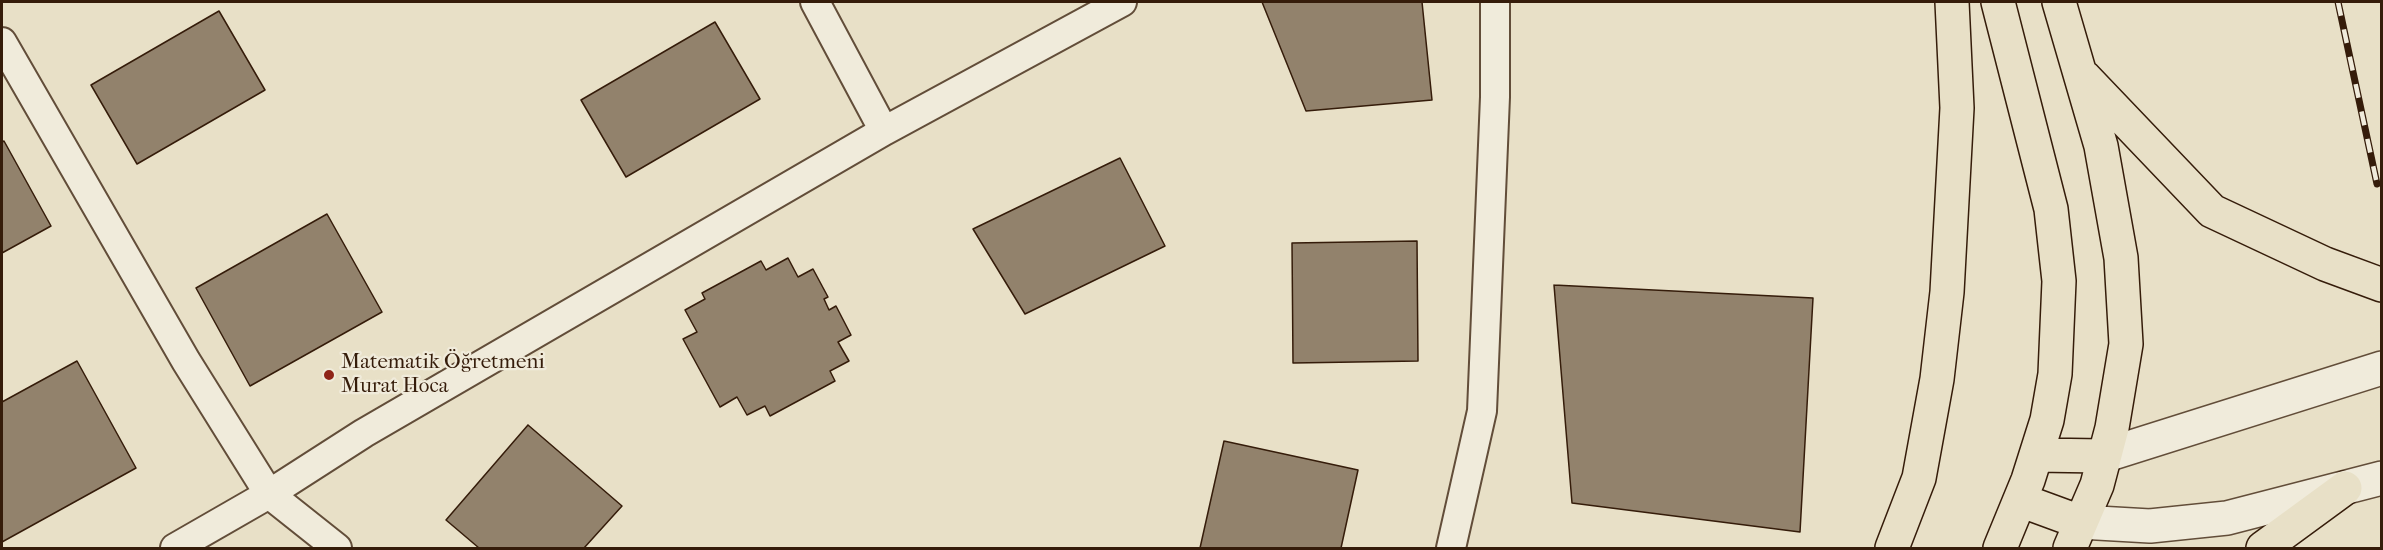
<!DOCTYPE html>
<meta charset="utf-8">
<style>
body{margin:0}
#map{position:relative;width:2383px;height:550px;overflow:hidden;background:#e8e0c7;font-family:"IM FELL French Canon",serif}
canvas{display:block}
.frame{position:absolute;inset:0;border:3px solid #351c0a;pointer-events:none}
</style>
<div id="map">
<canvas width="2383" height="550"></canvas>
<div class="frame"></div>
</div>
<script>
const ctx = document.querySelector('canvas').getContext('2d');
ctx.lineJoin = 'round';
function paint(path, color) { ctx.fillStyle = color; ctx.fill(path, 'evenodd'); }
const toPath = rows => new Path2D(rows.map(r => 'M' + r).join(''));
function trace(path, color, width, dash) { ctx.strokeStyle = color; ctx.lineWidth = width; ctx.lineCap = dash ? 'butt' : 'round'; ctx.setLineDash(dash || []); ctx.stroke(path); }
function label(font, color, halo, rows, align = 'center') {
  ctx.font = font + ' "IM FELL French Canon",serif'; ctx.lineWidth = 4.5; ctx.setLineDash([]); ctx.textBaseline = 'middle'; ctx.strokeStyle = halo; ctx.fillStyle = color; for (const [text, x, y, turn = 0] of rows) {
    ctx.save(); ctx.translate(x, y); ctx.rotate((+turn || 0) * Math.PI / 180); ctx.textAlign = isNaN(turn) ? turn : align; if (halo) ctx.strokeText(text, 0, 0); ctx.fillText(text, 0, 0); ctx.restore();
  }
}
const building = toPath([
 [1262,2,1422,2,1432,100,1306,111,1262,2],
 [219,11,265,90,137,164,91,85,219,11],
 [715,22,760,99,626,177,581,100,715,22],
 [4,141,51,226,2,253,2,142,4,141],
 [1120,158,1165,246,1025,314,973,229,1120,158],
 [327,214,382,312,250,386,196,288,327,214],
 [1417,241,1418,361,1293,363,1292,243,1417,241],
 [788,258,798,277,813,269,828,297,824,299,829,310,836,306,851,335,838,342,849,361,830,371,835,381,770,416,765,406,747,415,737,397,720,407,683,339,697,332,685,310,705,299,702,293,761,261,766,270,788,258],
 [1554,285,1813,298,1800,532,1572,503,1554,285],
 [77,361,136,468,2,542,2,402,77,361],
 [528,425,622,506,584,548,479,548,446,520,528,425],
 [1224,441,1358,470,1341,548,1200,548,1224,441]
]);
const minor = toPath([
 [815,2,884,131],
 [2,42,186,361,269,494,337,548],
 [175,548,269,494,364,433,884,131,1122,2],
 [1451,548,1482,411,1495,97,1495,2]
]);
const tertiary = toPath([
 [2103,456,2382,368],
 [2080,522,2150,526,2227,518,2382,478]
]);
const primary = toPath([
 [1998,2,2051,209,2059,281,2055,374,2047,420,2028,480,2000,548],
 [2059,2,2101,146,2121,258,2126,344,2112,428,2097,485,2070,548],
 [2084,77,2212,211,2325,264,2382,285],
 [2036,455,2103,456],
 [2020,500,2080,522],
 [1892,548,1919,478,1937,379,1947,292,1957,108,1952,2],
 [2263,548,2345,488]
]);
const rail = toPath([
 [2338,2,2377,184]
]);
const markers = [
 [329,375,6,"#8f2418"]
];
const poiNames = [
 ["Matematik Öğretmeni",341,363],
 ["Murat Hoca",341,387]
];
paint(building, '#92826c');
trace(building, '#351c0a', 1.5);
trace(minor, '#624d39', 32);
trace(tertiary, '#624d39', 36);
trace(primary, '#351c0a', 36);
trace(minor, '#f0ebdb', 28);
trace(tertiary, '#f0ebdb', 33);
trace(primary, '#e8e0c7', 33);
trace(rail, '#351c0a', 7);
trace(rail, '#f0ebdb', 4.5, [14]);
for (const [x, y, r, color] of markers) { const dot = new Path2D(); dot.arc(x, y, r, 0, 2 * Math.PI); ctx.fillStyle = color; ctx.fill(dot); trace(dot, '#f0ebdb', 2); }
label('21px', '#351c0a', '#f0ebdb', poiNames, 'left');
</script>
